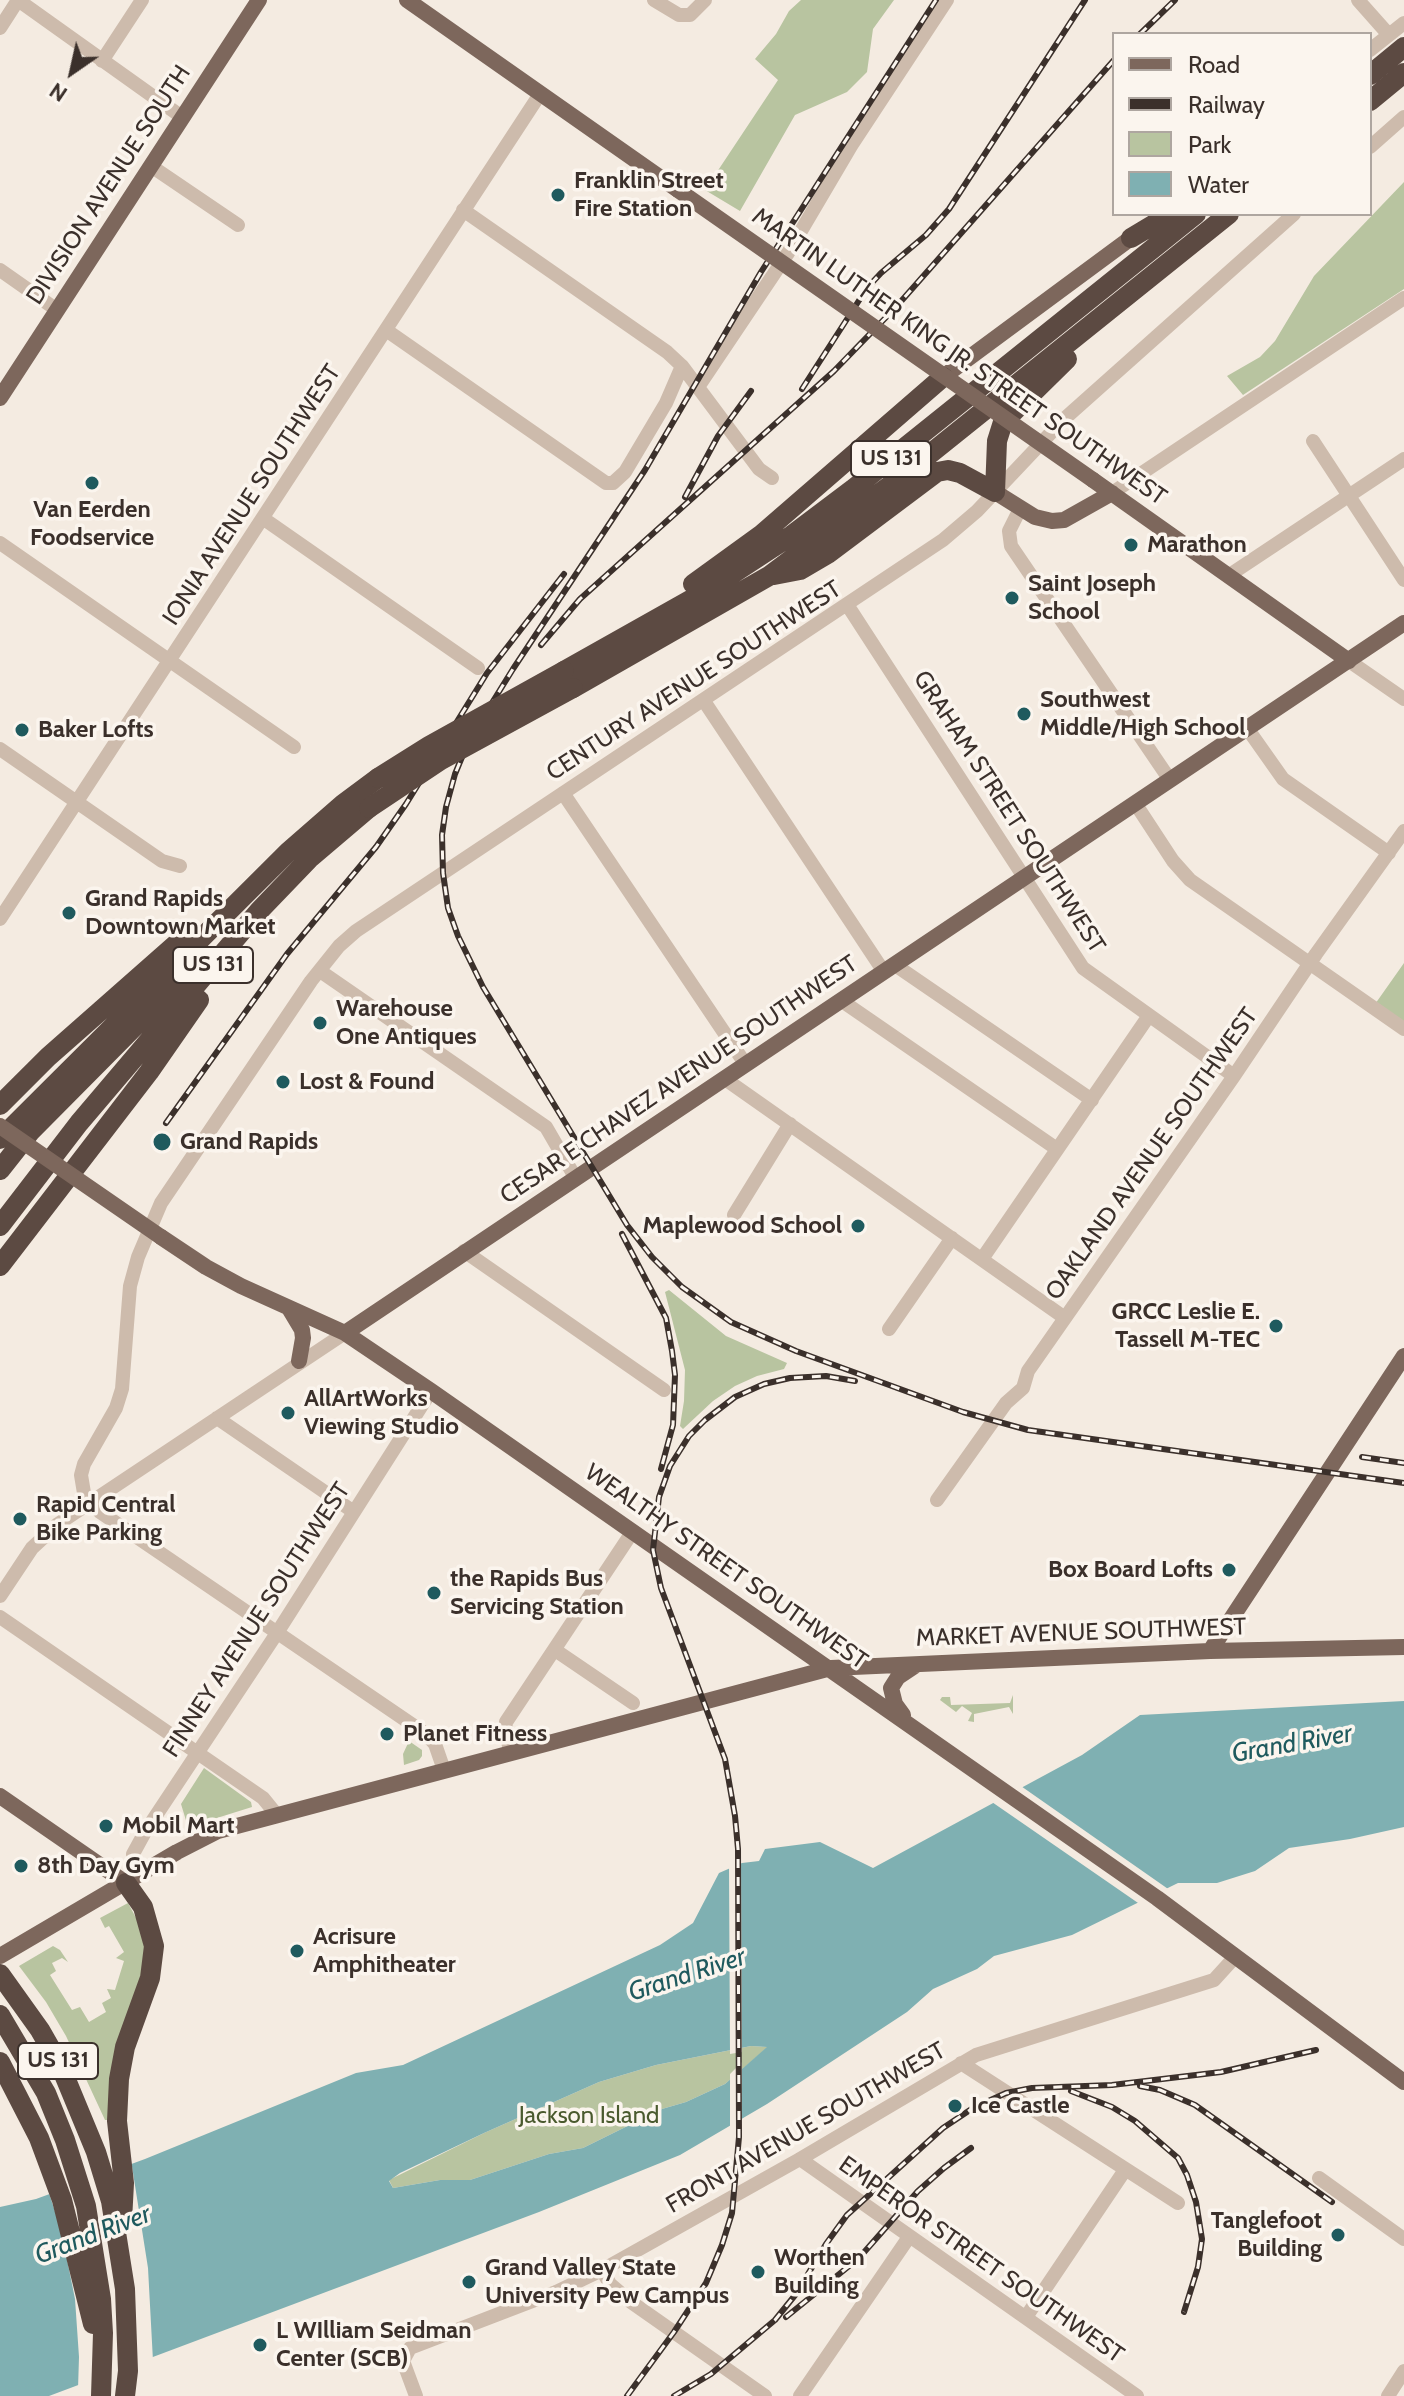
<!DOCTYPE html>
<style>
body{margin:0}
#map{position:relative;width:1404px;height:2396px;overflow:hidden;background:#f4ebe1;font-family:Cabin,sans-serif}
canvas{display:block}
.legend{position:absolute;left:1112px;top:32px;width:260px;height:184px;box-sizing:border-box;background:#fbf5ee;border:2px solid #aea6a0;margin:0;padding:10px 14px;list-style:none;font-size:24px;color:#3b302b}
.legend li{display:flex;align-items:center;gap:16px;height:40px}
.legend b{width:40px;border:2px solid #aea6a0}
.north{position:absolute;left:32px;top:32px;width:80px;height:80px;-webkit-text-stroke:6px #fbf5ee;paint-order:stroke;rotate:214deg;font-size:22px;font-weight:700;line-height:32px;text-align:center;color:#3b302b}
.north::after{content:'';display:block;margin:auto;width:28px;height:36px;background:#3b302b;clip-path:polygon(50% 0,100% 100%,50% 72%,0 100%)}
</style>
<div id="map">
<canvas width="1404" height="2396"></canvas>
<ul class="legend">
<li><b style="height:10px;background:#7d675c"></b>Road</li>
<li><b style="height:10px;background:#3b302b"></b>Railway</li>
<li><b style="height:22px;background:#b8c4a0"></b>Park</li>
<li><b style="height:22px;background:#7fb0b2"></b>Water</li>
</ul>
<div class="north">N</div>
</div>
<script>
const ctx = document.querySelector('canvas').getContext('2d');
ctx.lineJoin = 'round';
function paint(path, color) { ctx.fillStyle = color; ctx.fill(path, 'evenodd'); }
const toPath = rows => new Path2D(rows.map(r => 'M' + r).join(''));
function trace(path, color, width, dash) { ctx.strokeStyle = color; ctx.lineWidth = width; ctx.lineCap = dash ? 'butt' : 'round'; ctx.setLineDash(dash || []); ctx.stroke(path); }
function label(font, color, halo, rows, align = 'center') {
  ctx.font = font + ' Cabin,sans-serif'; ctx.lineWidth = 7; ctx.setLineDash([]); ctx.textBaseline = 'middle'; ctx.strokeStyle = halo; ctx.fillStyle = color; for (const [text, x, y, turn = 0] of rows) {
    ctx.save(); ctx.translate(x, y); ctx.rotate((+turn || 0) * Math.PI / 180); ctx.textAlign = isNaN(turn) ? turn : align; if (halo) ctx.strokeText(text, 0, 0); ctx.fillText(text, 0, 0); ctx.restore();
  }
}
const green = toPath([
 [801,0,894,0,873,29,867,72,847,92,795,115,740,211,705,190,778,80,755,59,776,34,789,11],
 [1404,182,1404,289,1243,395,1227,376,1260,357,1275,341,1314,276],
 [1404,963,1404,1029,1373,1007],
 [669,1290,726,1336,787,1363,784,1369,757,1376,735,1386,713,1401,683,1429,680,1426,684,1401,685,1370,665,1292],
 [1013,1695,1013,1714,1009,1707,974,1714,974,1722,968,1721,972,1713,962,1706,956,1712,940,1700,942,1697,950,1697,951,1705,1010,1703],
 [409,1741,422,1750,422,1756,419,1760,404,1765,403,1754],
 [204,1768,251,1802,252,1807,188,1827,181,1804],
 [128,1903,142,1929,145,1954,113,2120,105,2120,66,2036,46,2002,19,1966,53,1946,60,1950,68,1962,62,1958,52,1963,56,1971,50,1975,72,2010,80,2007,89,2022,106,2012,102,2003,111,1998,107,1989,115,1990,124,1961,116,1958,124,1952,109,1926,105,1928,100,1918],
 [751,2046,768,2047,725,2084,686,2102,662,2109,583,2148,549,2154,470,2180,440,2180,393,2188,389,2180,484,2133,599,2082,656,2065]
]);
const water = toPath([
 [1404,1701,1404,1827,1350,1839,1289,1848,1255,1871,1217,1883,1178,1883,1072,1935,994,1956,977,1969,933,1989,907,2012,767,2104,680,2155,539,2212,49,2396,0,2396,0,2207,36,2199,145,2159,356,2073,403,2065,660,1945,693,1923,719,1873,742,1863,759,1861,765,1849,820,1842,873,1868,1082,1755,1140,1715],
 [751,2046,767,2047,725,2084,686,2102,662,2109,583,2148,549,2154,470,2180,440,2180,393,2188,389,2181,400,2173,484,2133,599,2082,656,2065]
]);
const pier = toPath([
 [1018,1784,1171,1891,1141,1905,989,1800],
 [741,1859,742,2052,730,2054,729,1865],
 [742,2062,742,2124,730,2131,730,2074],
 [131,2160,148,2268,153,2361,78,2389,79,2357,75,2299,61,2230,48,2190]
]);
const minor = toPath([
 [654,0,679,15,690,15,705,0],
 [1358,0,1389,35],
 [0,28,18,0,182,117],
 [1370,50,1404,23],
 [102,61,142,0],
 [1370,147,1404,117],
 [151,166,238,225],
 [463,210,667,352,682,366,759,469,772,478],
 [0,270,57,310],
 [386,330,606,483,613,483,625,472,666,403,682,366],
 [698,387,788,253,851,146,947,0],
 [1313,441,1404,580],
 [1112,493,1404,298],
 [1020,509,1009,531,1011,546,1170,780],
 [264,519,478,668],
 [0,543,294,747],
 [1228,576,1404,459],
 [848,606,1083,968,1234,1076],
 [1349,661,1404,699],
 [704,701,884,972],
 [1247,728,1283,779,1389,853],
 [0,749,162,861,180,866],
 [563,793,746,1065],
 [1135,803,1173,861,1190,880,1404,1029],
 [0,919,540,94],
 [895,965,1092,1100],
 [320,971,546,1127,575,1177],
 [842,1001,1057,1149],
 [725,1079,1065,1318],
 [734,1215,790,1124],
 [464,1251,664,1390],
 [982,1259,1148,1017],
 [889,1329,952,1238],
 [217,1418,354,1512],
 [937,1500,1006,1403,1023,1388,1028,1371,1234,1076,1316,954,1404,831],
 [0,1596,32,1548,58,1524,345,1333],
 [0,1617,263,1798,276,1814],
 [555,1650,633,1703],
 [511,1753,505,1731,506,1722,633,1531],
 [444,1770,435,1744,426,1734,100,1512,84,1493,81,1475,84,1464,116,1408,122,1389,130,1286,138,1257,161,1203,311,981,339,946,356,931,943,540,977,511,1063,420,1294,214],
 [137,1876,133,1854,145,1832,277,1633,431,1391],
 [961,2063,1178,2203],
 [800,2159,1137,2396],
 [1319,2178,1404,2239],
 [602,2270,610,2284,631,2302,765,2396],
 [1026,2317,1125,2170],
 [416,2396,403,2361,410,2348,556,2292,602,2270,800,2159,976,2055,1214,1980,1234,1958],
 [800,2396,909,2237],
 [1388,2396,1404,2371]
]);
const major = toPath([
 [407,0,678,190],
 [943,377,1131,238],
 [0,398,259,0],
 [1093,480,1349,661],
 [995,492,1035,517,1052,521,1064,520,1112,493],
 [161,1237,206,1267,241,1286,345,1333,431,1391,1157,1898,1404,2082],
 [290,1310,302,1330,303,1338,299,1361],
 [345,1333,1404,623],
 [1210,1651,1404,1356],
 [903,1715,895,1704,891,1688,898,1677,916,1665],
 [0,1796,126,1883],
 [0,1956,177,1852,218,1831,831,1668,1210,1651,1404,1647]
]);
const highway = toPath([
 [1370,75,1404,47],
 [1370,101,1404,73],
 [1131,238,1171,214],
 [774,575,800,570,829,553,937,472,948,470,960,473,995,492,997,441,1003,422,1067,359],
 [693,584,762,534,943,377],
 [564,671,708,590,792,535,853,489,1196,214],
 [573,688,769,576,900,478,1229,214],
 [0,1105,48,1057,183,938],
 [0,1139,288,852,343,804,378,778],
 [0,1170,30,1132,152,1009,197,957],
 [0,1226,79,1123,259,911,309,859,369,808],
 [0,1266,149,1072,199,1000],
 [0,1974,40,2030,60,2065,96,2152,111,2201,125,2289,128,2371,125,2396],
 [0,2015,46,2093,65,2140,86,2206,101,2299,103,2333,101,2396],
 [0,2062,39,2138,62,2200,93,2324],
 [122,2221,124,2183,117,2121,119,2079,125,2047,150,1978,154,1946,143,1907,126,1883]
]);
const rail = toPath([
 [936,0,761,272,645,470,513,669,469,740,455,774,446,807,442,835,443,873,448,908,458,936,483,987,627,1225,652,1257,682,1287,731,1322,796,1351,963,1412,1028,1430,1404,1483],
 [1140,34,1175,0],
 [802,389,867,288,881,273,926,235,949,209,1085,0],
 [685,497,718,436,751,391],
 [541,645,580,599,834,371,896,307,1114,60],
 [166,1123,287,954,376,847,406,804,487,673,564,574],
 [622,1234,666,1318,672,1351,675,1375,673,1425,661,1469],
 [1362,1457,1404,1463],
 [1140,2086,1160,2090,1195,2105,1332,2202],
 [1071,2091,1112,2107,1135,2121,1178,2158,1187,2175,1196,2202,1202,2239,1198,2267,1184,2312],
 [786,2317,859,2258,918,2191,944,2168,971,2148],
 [627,2396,674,2332,706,2283,722,2245,732,2213,739,2137,738,1849,735,1816,725,1759,661,1588,653,1550,659,1497,670,1466,689,1436,705,1420,735,1397,764,1384,790,1378,826,1376,855,1381],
 [674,2396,711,2374,775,2320,796,2294,826,2244,847,2215,943,2128,973,2108,1006,2093,1032,2088,1112,2085,1221,2072,1316,2050]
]);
const majorBridge = toPath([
 [678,190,1093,480],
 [0,1126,161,1237]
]);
const highwayBridge = toPath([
 [378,778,429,746,564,671],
 [369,808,441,760,573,688]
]);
const markers = [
 [558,195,8,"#1f5a5e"],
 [92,483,8,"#1f5a5e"],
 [1131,545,8,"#1f5a5e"],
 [1012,598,8,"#1f5a5e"],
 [1024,714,8,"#1f5a5e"],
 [22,730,8,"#1f5a5e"],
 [69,913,8,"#1f5a5e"],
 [320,1023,8,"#1f5a5e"],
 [283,1082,8,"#1f5a5e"],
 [162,1142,10,"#1f5a5e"],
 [858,1226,8,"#1f5a5e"],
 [1276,1326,8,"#1f5a5e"],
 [288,1413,8,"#1f5a5e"],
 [20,1519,8,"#1f5a5e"],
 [1229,1570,8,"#1f5a5e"],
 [434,1593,8,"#1f5a5e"],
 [387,1734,8,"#1f5a5e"],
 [106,1826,8,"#1f5a5e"],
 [21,1866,8,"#1f5a5e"],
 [297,1951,8,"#1f5a5e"],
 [955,2106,8,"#1f5a5e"],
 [1338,2235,8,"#1f5a5e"],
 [758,2272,8,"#1f5a5e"],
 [469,2282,8,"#1f5a5e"],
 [260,2345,8,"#1f5a5e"]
];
const shields = [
 [891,459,80],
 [213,965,80],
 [58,2061,80]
];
const shieldNames = [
 ["US 131",891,459],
 ["US 131",213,965],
 ["US 131",58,2061]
];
const poiNames = [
 ["Franklin Street",574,181],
 ["Fire Station",574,209],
 ["Van Eerden",92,510,"center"],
 ["Foodservice",92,538,"center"],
 ["Marathon",1147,545],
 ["Saint Joseph",1028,584],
 ["School",1028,612],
 ["Southwest",1040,700],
 ["Middle/High School",1040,728],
 ["Baker Lofts",38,730],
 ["Grand Rapids",85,899],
 ["Downtown Market",85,927],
 ["Warehouse",336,1009],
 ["One Antiques",336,1037],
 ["Lost & Found",299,1082],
 ["Grand Rapids",180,1142],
 ["Maplewood School",842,1226,"right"],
 ["GRCC Leslie E.",1260,1312,"right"],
 ["Tassell M-TEC",1260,1340,"right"],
 ["AllArtWorks",304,1399],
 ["Viewing Studio",304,1427],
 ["Rapid Central",36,1505],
 ["Bike Parking",36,1533],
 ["Box Board Lofts",1213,1570,"right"],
 ["the Rapids Bus",450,1579],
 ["Servicing Station",450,1607],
 ["Planet Fitness",403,1734],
 ["Mobil Mart",122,1826],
 ["8th Day Gym",37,1866],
 ["Acrisure",313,1937],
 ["Amphitheater",313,1965],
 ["Ice Castle",971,2106],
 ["Tanglefoot",1322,2221,"right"],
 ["Building",1322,2249,"right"],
 ["Worthen",774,2258],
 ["Building",774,2286],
 ["Grand Valley State",485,2268],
 ["University Pew Campus",485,2296],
 ["L WIlliam Seidman",276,2331],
 ["Center (SCB)",276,2359]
];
const streetNames = [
 ["DIVISION AVENUE SOUTH",109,185,-57],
 ["MARTIN LUTHER KING JR. STREET SOUTHWEST",959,357,35],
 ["IONIA AVENUE SOUTHWEST",252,495,-57],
 ["CENTURY AVENUE SOUTHWEST",694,681,-33],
 ["GRAHAM STREET SOUTHWEST",1009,812,57],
 ["CESAR E CHAVEZ AVENUE SOUTHWEST",679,1080,-34],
 ["OAKLAND AVENUE SOUTHWEST",1152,1154,-55],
 ["WEALTHY STREET SOUTHWEST",726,1567,35],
 ["FINNEY AVENUE SOUTHWEST",257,1620,-57],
 ["MARKET AVENUE SOUTHWEST",1081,1633,-2],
 ["FRONT AVENUE SOUTHWEST",806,2128,-30],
 ["EMPEROR STREET SOUTHWEST",981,2260,35]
];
const parkNames = [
 ["Jackson Island",589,2116]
];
const waterNames = [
 ["Grand River",1292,1744,-10],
 ["Grand River",687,1975,-18],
 ["Grand River",93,2235,-21]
];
paint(green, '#b8c4a0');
paint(water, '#7fb0b2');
paint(pier, '#f4ebe1');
trace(minor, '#cdbbac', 14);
trace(major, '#7d675c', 16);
trace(highway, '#5c4a42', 20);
trace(rail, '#3b302b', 6);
trace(rail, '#fbf5ee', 3, [9]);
trace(majorBridge, '#7d675c', 16);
trace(highwayBridge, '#5c4a42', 20);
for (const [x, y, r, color] of markers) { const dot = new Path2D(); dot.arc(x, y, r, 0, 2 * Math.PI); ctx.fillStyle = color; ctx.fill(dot); trace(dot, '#fbf5ee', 3); }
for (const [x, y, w] of shields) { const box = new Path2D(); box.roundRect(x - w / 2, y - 18, w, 36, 6); ctx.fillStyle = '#fbf5ee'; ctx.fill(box); trace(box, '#3b302b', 2); }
label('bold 22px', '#3b302b', null, shieldNames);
label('bold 24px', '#3b302b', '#fbf5ee', poiNames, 'left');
label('24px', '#3b302b', '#fbf5ee', streetNames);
label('24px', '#4a5a2e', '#fbf5ee', parkNames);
label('italic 26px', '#1f5a5e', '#fbf5ee', waterNames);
</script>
